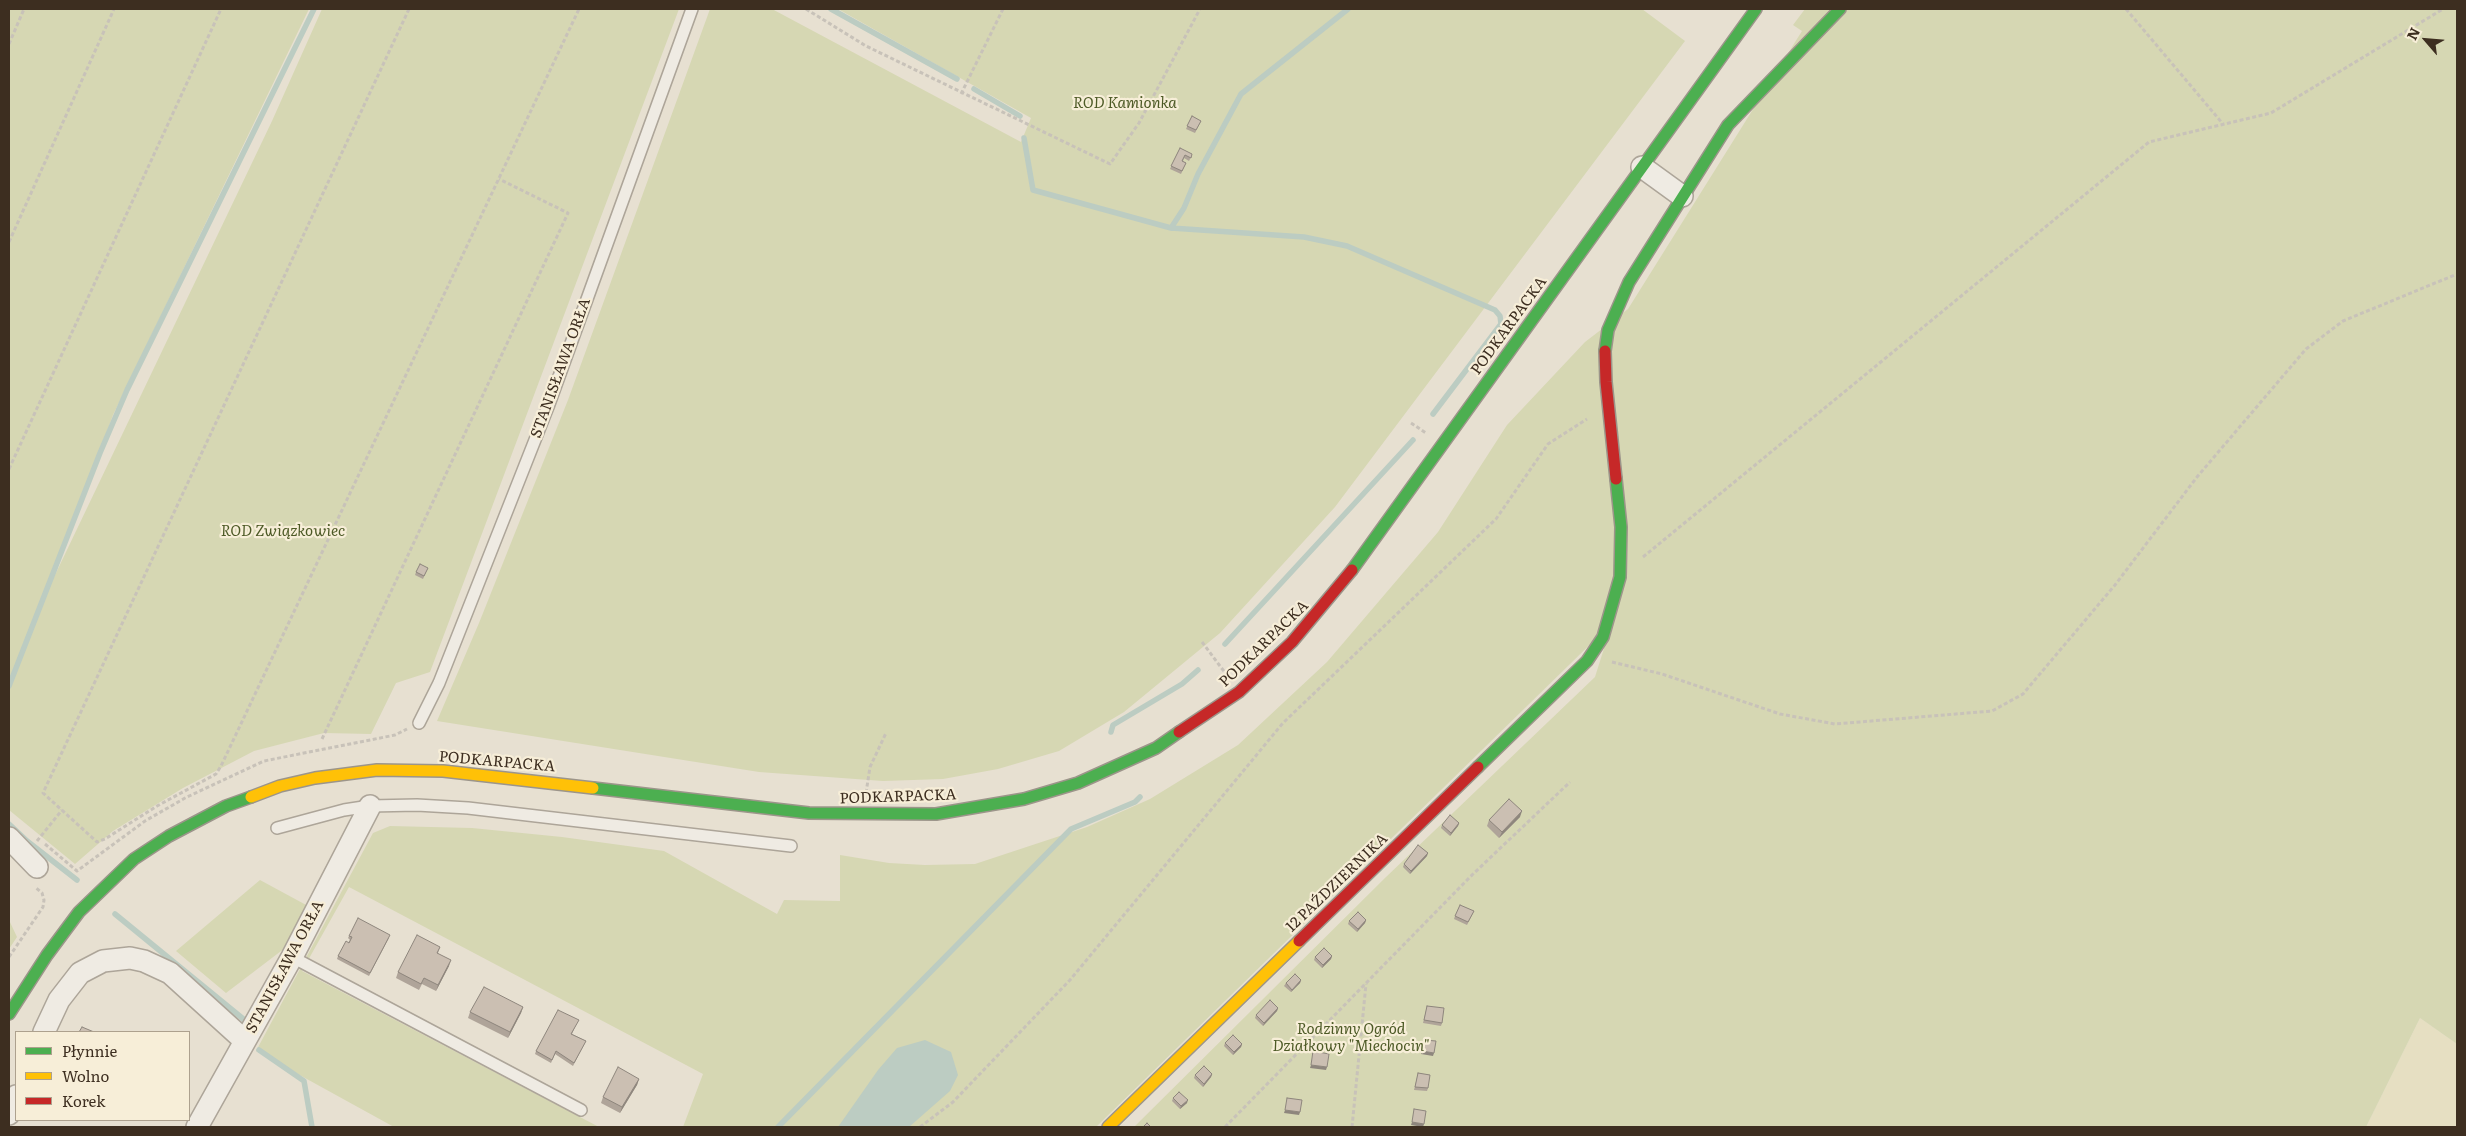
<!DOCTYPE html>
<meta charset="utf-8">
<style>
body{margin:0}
#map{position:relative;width:2466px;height:1136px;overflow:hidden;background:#e7e0d1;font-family:Literata,serif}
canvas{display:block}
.frame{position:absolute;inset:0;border:10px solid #3d2e20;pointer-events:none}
.legend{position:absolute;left:15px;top:1031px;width:175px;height:90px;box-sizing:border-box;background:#f7eed8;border:1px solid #ada18e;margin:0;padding:6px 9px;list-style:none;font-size:15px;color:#3d2e20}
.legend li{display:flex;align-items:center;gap:10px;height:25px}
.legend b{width:25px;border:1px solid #ada18e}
.north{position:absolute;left:2401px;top:15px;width:50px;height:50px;-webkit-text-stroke:4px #f7eed8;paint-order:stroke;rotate:297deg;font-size:14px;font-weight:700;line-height:20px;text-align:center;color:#3d2e20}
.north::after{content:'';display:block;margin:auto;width:18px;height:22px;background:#3d2e20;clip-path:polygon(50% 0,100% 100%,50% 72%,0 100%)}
</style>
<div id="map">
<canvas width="2466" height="1136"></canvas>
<div class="frame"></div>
<ul class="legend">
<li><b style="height:6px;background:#4caf50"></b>Płynnie</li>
<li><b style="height:6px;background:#ffc107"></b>Wolno</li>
<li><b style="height:6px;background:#c62828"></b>Korek</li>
</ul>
<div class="north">N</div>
</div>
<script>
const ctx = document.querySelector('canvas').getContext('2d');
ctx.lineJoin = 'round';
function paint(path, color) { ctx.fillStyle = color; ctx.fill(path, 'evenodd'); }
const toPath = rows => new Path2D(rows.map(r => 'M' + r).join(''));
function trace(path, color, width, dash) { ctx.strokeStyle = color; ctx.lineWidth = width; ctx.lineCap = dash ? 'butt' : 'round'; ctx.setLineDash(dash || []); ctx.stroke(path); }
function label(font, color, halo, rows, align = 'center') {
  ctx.font = font + ' Literata,serif'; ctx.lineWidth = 4.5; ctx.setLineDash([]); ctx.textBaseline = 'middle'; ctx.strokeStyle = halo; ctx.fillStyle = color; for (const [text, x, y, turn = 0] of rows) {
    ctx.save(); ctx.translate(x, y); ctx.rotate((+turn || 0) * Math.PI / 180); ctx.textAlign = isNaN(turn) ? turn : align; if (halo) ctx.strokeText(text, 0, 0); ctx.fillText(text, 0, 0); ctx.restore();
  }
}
const farmland = toPath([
 [2420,1018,2457,1044,2457,1127,2366,1127]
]);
const green = toPath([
 [9,9,309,9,113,415,55,575,272,121,322,9,679,9,430,672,396,683,371,734,324,733,254,751,183,788,113,831,75,864,9,810],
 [710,9,772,9,1021,142,1031,118,838,9,1642,9,1685,41,1335,507,1220,633,1124,712,1059,751,998,769,943,779,883,781,759,772,437,721,479,623,568,400],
 [1805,9,2457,9,2457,1044,2420,1018,2366,1127,1134,1127,1386,877,1595,677,1612,623,1096,1127,683,1127,703,1074,349,887,302,971,599,1127,394,1127,256,1051,373,833,390,826,472,828,562,837,664,851,777,914,784,900,840,901,840,855,889,863,925,865,975,864,1087,827,1150,799,1238,745,1327,662,1438,532,1507,425,1585,342,1628,309,1802,31,1793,25],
 [260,880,308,906,285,948,226,993,176,951],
 [9,920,17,937,9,949]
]);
const water = toPath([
 [925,1040,951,1052,958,1075,950,1091,909,1127,838,1127,878,1070,897,1048]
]);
const stream = toPath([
 [831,9,957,79],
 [974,89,1020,116],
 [1024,138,1033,190,1171,228,1304,237,1347,246,1495,310,1500,316,1501,324,1433,414],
 [1171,228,1184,208,1198,174,1241,94,1348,9],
 [1225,644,1413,440],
 [9,686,100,453,127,390,314,9],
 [1111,732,1113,725,1182,684,1198,670],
 [9,824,27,841,77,880],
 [115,914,247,1022],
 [259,1050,304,1081,312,1127],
 [778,1127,1071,829,1135,802,1140,797]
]);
const path = toPath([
 [409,9,43,793,97,842,105,839,157,806,216,774,221,766,579,9],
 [806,9,866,46,1110,164,1139,123,1200,9],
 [2126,9,2223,124],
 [9,44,24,9],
 [961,94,1003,9],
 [9,242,114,9],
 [1411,423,1426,433],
 [9,469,221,9],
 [1643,557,2149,142,2271,113,2443,9],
 [1202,642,1226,674],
 [1612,662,1662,674,1780,714,1835,724,1992,711,2023,694,2115,585,2197,477,2306,349,2343,321,2457,274],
 [322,739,568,213,499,179],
 [866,793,870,767,886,733],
 [37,841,62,810],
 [45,844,77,871,145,821,185,798,264,761,395,735,407,729],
 [9,957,43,907,44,900,42,893,35,887],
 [920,1127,953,1102,1070,980,1283,723,1496,519,1548,444,1587,419],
 [1225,1127,1472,875,1570,782],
 [1352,1127,1366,984]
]);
const lane = toPath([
 [419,723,439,683,548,407,692,9],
 [277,828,344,810,370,806,417,805,468,808,791,846],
 [292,957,581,1110]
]);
const street = toPath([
 [1642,167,1682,196],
 [9,838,37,867],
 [44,1032,59,1000,80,973,103,961,130,958,144,961,170,973,245,1041],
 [9,1114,16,1096],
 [197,1127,292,957,370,806]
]);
const fast = toPath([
 [1605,351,1608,330,1629,282,1728,125,1840,9],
 [1352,570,1756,9],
 [1478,767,1587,661,1603,637,1620,577,1621,527,1616,479],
 [593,788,809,813,936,814,1024,799,1078,783,1156,748,1179,732],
 [9,1014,47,955,79,912,134,859,169,836,226,806,251,797]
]);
const slow = toPath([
 [251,797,280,786,315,778,377,770,443,771,593,788],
 [1108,1127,1299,941]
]);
const jam = toPath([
 [1605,351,1606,382,1616,479],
 [1179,732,1239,692,1292,642,1352,570],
 [1299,941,1478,767]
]);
const wall = toPath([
 [1192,116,1201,121,1195,133,1186,129],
 [1180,148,1191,157,1189,161,1184,158,1183,161,1186,163,1181,174,1170,169],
 [428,568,423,579,415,575,416,572],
 [1520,817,1499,838,1487,826,1489,820],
 [1459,823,1458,826,1450,836,1441,828,1442,825],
 [1427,856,1410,874,1403,867,1404,864],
 [1474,911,1467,925,1454,919,1455,916],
 [1366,920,1365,923,1357,932,1348,924,1349,921],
 [349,936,389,938,369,976,337,959,338,956,350,940,348,938],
 [440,947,438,953,449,966,436,991,422,984,419,990,396,978,398,972],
 [1332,956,1331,959,1322,968,1314,960,1315,957],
 [1301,980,1300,983,1291,992,1284,986,1286,983],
 [1427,1006,1442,1023,1441,1026,1423,1023],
 [523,1007,521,1013,508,1038,468,1018,470,1012],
 [1278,1008,1277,1011,1263,1026,1255,1018,1256,1015],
 [577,1023,572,1034,586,1041,573,1066,555,1054,551,1063,535,1054,536,1051],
 [1225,1043,1242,1044,1241,1047,1233,1055,1224,1046],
 [1418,1073,1428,1088,1427,1091,1414,1090],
 [1212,1074,1211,1077,1203,1087,1194,1078,1195,1075],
 [639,1079,637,1085,620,1113,601,1103,603,1097],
 [1173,1098,1187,1103,1180,1109,1172,1101]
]);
const shadedWall = toPath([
 [1522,811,1520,817,1499,838,1502,832],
 [1459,823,1458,826,1450,836,1451,833],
 [1428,853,1427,856,1410,874,1411,871],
 [1366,920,1365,923,1357,932,1358,929],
 [1332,956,1331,959,1322,968,1323,965],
 [451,960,449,966,436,991,438,985],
 [1301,980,1300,983,1291,992,1292,990],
 [523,1007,521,1013,508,1038,510,1032],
 [1278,1008,1277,1011,1263,1026,1264,1023],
 [1242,1044,1241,1047,1233,1055,1234,1052],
 [1422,1051,1434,1053,1433,1056,1421,1054],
 [1311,1065,1327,1067,1326,1070,1310,1068],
 [1212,1074,1211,1077,1203,1087,1204,1084],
 [639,1079,637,1085,620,1113,622,1107],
 [1188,1100,1187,1103,1180,1109,1181,1106],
 [1285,1110,1300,1112,1299,1115,1284,1113],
 [1412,1122,1424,1124,1423,1127,1411,1125]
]);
const building = toPath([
 [1192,116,1201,121,1196,130,1187,126,1192,116],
 [1180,148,1192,154,1191,158,1185,155,1182,161,1186,163,1182,171,1171,166,1180,148],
 [420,564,428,568,424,576,416,572,420,564],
 [1509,799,1522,811,1502,832,1489,820,1509,799],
 [1450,815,1459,823,1451,833,1442,825,1450,815],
 [1418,845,1428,853,1411,871,1404,864,1418,845],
 [1460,905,1474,911,1468,922,1455,916,1460,905],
 [1358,912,1366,920,1358,929,1349,921,1358,912],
 [358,918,390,935,370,973,338,956,346,941,349,943,352,937,349,936,358,918],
 [417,935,440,947,437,953,451,960,438,985,424,978,421,984,398,972,417,935],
 [1324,948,1332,956,1323,965,1315,957,1324,948],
 [1295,974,1301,980,1292,990,1286,983,1295,974],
 [484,987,523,1007,510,1032,470,1012,484,987],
 [1270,1000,1278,1008,1264,1023,1256,1015,1270,1000],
 [1427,1006,1444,1008,1442,1023,1424,1020,1427,1006],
 [558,1010,579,1020,571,1034,586,1041,574,1063,556,1051,552,1060,536,1051,558,1010],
 [82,1027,94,1032,79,1032,82,1027],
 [1233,1035,1242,1044,1234,1052,1225,1043,1233,1035],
 [1424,1040,1436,1041,1434,1053,1422,1051,1424,1040],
 [1313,1051,1329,1054,1327,1067,1311,1065,1313,1051],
 [1204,1066,1212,1074,1204,1084,1195,1075,1204,1066],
 [618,1067,639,1079,622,1107,603,1097,618,1067],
 [1418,1073,1430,1075,1428,1088,1415,1087,1418,1073],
 [1179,1092,1188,1100,1181,1106,1173,1098,1179,1092],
 [1287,1098,1302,1100,1300,1112,1285,1110,1287,1098],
 [1414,1109,1426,1111,1424,1124,1412,1122,1414,1109],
 [1147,1123,1151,1127,1143,1127,1147,1123]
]);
const parkNames = [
 ["ROD Kamionka",1125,104],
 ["ROD Związkowiec",283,532],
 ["Rodzinny Ogród",1351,1030],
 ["Działkowy \"Miechocin\"",1351,1047]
];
const streetNames = [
 ["PODKARPACKA",1509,326,-54],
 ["STANISŁAWA ORŁA",561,368,-70],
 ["PODKARPACKA",1264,644,-44],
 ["PODKARPACKA",497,762,5],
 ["PODKARPACKA",898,797,-2],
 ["12 PAŹDZIERNIKA",1337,883,-44],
 ["STANISŁAWA ORŁA",285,967,-62]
];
paint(farmland, '#e6dfc2');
paint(green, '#d6d7b3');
paint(water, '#bcccc2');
trace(stream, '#bcccc2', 5.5);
trace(lane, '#ada599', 14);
trace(street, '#ada599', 24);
trace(fast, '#9c958a', 14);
trace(slow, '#9c958a', 14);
trace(jam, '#9c958a', 14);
trace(path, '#c8c2b9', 3, [4, 2.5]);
trace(lane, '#efebe3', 11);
trace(street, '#efebe3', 21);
trace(fast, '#4caf50', 11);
trace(slow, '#ffc107', 11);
trace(jam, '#c62828', 11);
paint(wall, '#afa499');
paint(shadedWall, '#8e867d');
paint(building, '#cbbfb2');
trace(building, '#8e867d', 1);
label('italic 15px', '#4d5a26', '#f7eed8', parkNames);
label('15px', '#3d2e20', '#f7eed8', streetNames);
</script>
